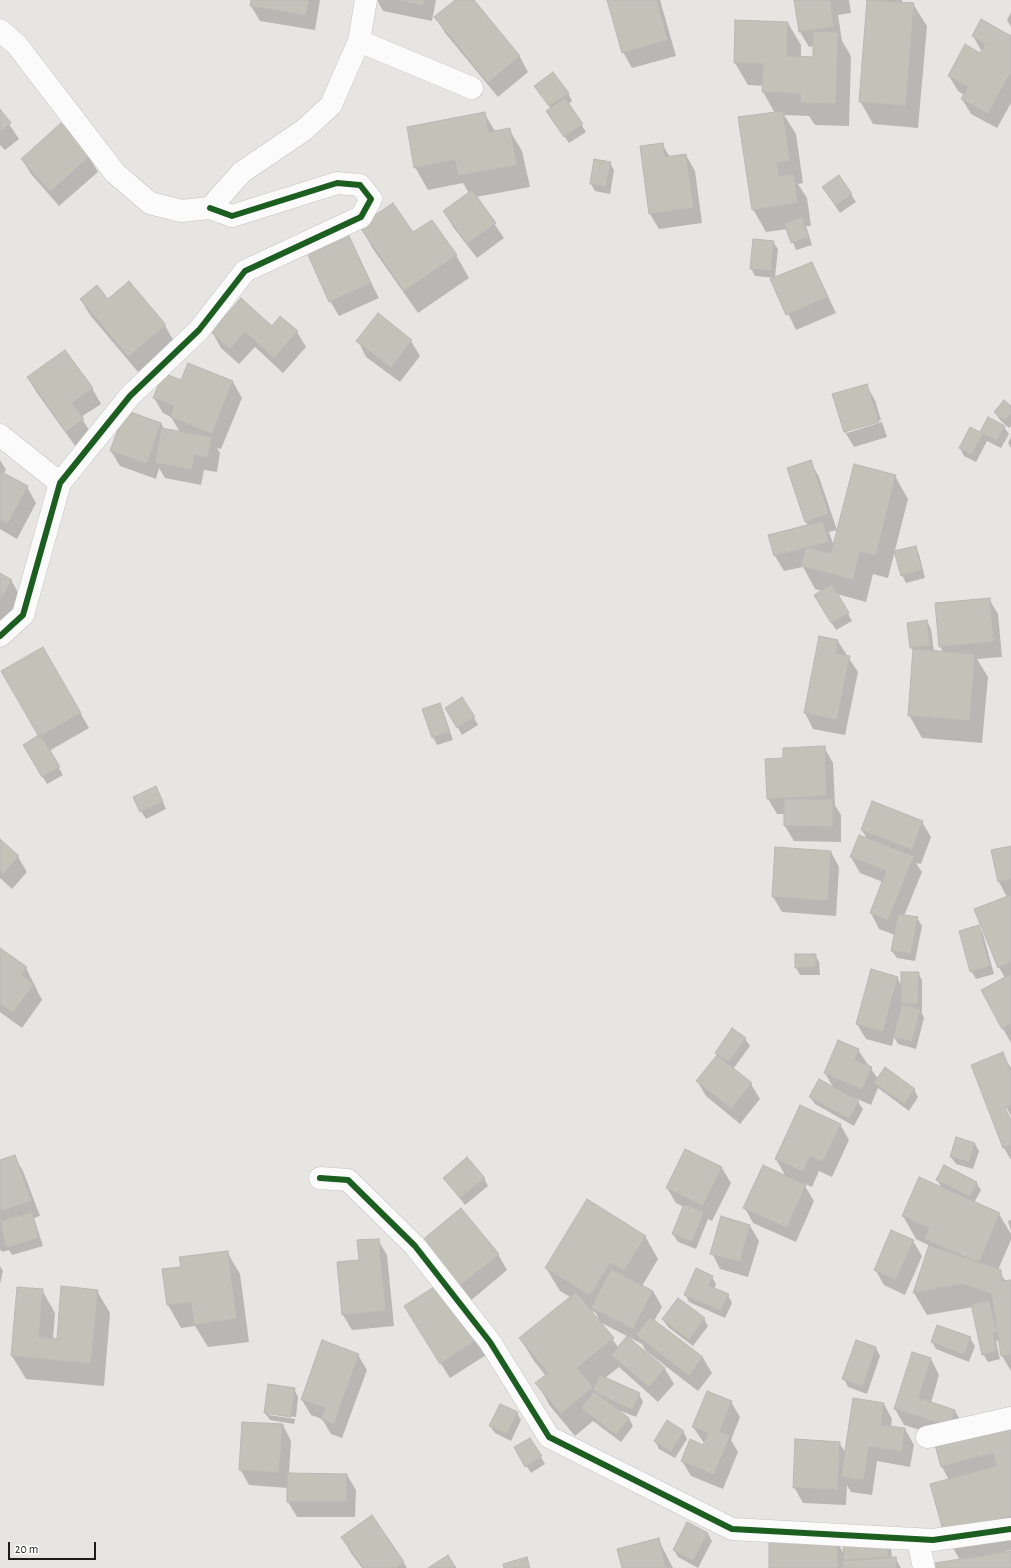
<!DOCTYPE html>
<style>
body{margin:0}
#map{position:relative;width:1011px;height:1568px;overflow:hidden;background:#e7e5e2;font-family:"Alegreya Sans",sans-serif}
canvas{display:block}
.scale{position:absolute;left:8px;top:1542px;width:88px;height:18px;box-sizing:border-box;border:2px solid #1c1b1a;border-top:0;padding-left:5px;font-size:12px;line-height:14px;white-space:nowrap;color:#1c1b1a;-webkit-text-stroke:3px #fff;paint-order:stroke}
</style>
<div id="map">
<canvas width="1011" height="1568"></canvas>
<div class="scale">20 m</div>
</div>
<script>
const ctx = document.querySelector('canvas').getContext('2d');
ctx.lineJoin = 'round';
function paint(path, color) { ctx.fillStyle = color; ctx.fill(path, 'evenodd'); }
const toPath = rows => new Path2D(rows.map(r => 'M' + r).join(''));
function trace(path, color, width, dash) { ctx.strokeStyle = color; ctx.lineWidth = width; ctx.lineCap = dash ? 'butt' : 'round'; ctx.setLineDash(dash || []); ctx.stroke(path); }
const shadow = toPath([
 [252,0,320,0,315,30,260,21,251,6],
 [377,0,436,0,432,21,383,11],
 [456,0,473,0,520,57,528,72,498,97,445,33,436,17],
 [609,0,660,0,676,56,632,68,623,52],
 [795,0,849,0,851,13,838,15,842,41,851,56,849,126,815,125,809,116,784,115,796,134,803,183,798,184,807,198,811,226,806,226,812,245,796,250,788,229,766,232,753,209,775,113,763,92,764,86,748,85,735,63,788,23,801,45,801,57,814,58,814,46,809,47,800,32],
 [868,0,902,0,902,3,913,4,927,26,918,128,873,124,860,101],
 [1011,12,1011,27,1007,20],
 [973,36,1011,37,1011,103,997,128,971,114,962,99,964,95,958,91,949,76,980,54,982,52],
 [568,93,572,101,568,104,586,132,569,143,552,118,551,109,540,94],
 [0,111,19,139,5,150,0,145],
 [484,113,495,131,509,129,522,151,530,187,476,197,504,238,477,258,453,227,444,211,469,193,463,183,428,190,415,167],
 [662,144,670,157,686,155,695,171,702,223,659,229,650,214],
 [89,157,98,172,59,206,31,174,22,159],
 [610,163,614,170,610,194,595,191,591,184],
 [823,187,851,194,856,202,840,213],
 [360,226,413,234,456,255,469,278,418,313,373,249],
 [348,237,379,298,339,316,330,301],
 [773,242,778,249,775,278,755,276,751,268],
 [812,263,836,313,796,330,772,280],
 [129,282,165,326,174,341,138,372,90,315,81,300,108,300],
 [272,327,297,332,306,347,283,373,255,347,239,364,221,348,212,332],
 [358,341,411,341,420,356,400,382,366,357],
 [188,364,233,382,242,398,221,449,217,448,220,453,217,472,204,470,201,485,165,478,159,468,156,479,120,466,111,451,161,423,164,429,180,432,171,417,163,413,154,398,181,382],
 [28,378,92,388,101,404,81,417,92,435,76,447,37,393],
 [866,385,875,400,881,420,847,430,847,433,882,422,887,437,854,447,845,432,833,395],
 [1011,408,1011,426,1009,428,1000,420,995,412],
 [1004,427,1009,434,1001,448,987,441,976,462,964,456,960,448,980,434],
 [1011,437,1011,448,1008,443],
 [0,460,6,470,3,474,27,487,36,503,17,539,0,529],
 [810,461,819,477,837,530,829,532,834,546,895,476,908,499,888,578,873,574,866,602,837,594,852,621,836,630,815,595,823,591,815,589,803,567,784,571,775,556,769,536,808,526,806,522],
 [915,547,919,554,925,578,906,583,902,575],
 [0,574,11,580,20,596,0,631],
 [989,599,998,614,1002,657,977,659,988,677,982,743,922,738,909,715,914,652,911,648,927,621,931,629,934,651,943,652,940,646],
 [820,637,837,640,858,672,845,735,813,729,805,713],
 [43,648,89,728,49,751,63,775,47,784,24,745,39,736],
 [462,698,478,725,462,735,446,708],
 [440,705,453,740,437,745,433,737],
 [824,747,833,763,835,805,841,815,841,842,794,841,785,826,785,814,777,814,768,799,784,759],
 [160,795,166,809,146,819,141,811],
 [922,822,931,837,921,864,916,863,922,872,904,916,917,918,922,926,915,961,897,958,892,951,895,935,879,929,871,913,883,882,860,873,851,857,867,839,862,830],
 [0,840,18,857,27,872,12,889,0,878],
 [1011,847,1011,1043,982,991,1005,978,999,967,1007,897,999,882,992,851],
 [831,852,839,867,836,916,782,912,773,897],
 [979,927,983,934,994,974,976,979,971,971],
 [0,949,26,968,42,1000,22,1028,0,1012],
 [815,955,819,962,820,975,800,975,796,968],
 [918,973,922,980,922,1011,921,1011,924,1018,916,1049,898,1044,894,1037,892,1046,866,1039,857,1024,897,978,902,986],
 [745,1039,750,1046,733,1069,751,1084,760,1099,740,1124,706,1096,697,1081,718,1056,716,1053],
 [858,1050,878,1079,914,1089,918,1097,909,1111,878,1088,871,1105,848,1095,848,1096,858,1102,863,1109,854,1126,815,1104,810,1097,834,1089,825,1073],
 [1002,1054,1011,1068,1011,1116,1004,1103,1002,1104,1011,1120,1011,1160,1004,1148,972,1065],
 [840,1124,849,1140,832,1177,819,1171,812,1187,803,1183,814,1201,796,1242,753,1223,745,1208,786,1177,776,1159],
 [957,1138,975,1144,979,1151,973,1169,956,1164,951,1157],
 [14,1156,23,1171,40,1216,34,1218,43,1246,12,1255,9,1250,2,1252,0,1249,0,1161],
 [722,1168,731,1183,712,1221,708,1219,696,1249,678,1242,673,1234,684,1207,676,1203,667,1188],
 [444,1178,484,1178,488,1186,465,1205],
 [937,1180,976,1182,981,1190,974,1203,999,1214,1011,1234,1011,1240,998,1270,1006,1282,1011,1281,1011,1371,1002,1356,1000,1340,996,1341,1000,1359,988,1362,983,1354,973,1307,927,1315,914,1293,930,1246,916,1239,903,1216,942,1188],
 [1011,1220,1011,1231,1008,1221],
 [750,1226,759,1241,748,1277,720,1269,712,1253],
 [645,1236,658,1259,642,1286,653,1291,662,1307,654,1321,703,1358,712,1373,698,1391,646,1351,642,1344,600,1322,596,1313,589,1309,619,1348,627,1338,665,1369,674,1384,658,1402,619,1367,605,1378,639,1394,643,1402,636,1417,616,1409,629,1418,633,1426,621,1442,593,1421,575,1436,550,1406,537,1383,546,1376,534,1361,520,1338,570,1297,560,1291,546,1268],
 [378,1240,387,1255,394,1326,352,1330,343,1315,360,1261],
 [913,1241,922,1256,905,1295,884,1285,875,1269],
 [227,1252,240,1274,249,1342,208,1347,195,1326,181,1328,168,1305,182,1268],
 [498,1254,507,1270,469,1302,432,1256],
 [0,1266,3,1271,0,1284],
 [712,1277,716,1284,714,1289,728,1295,732,1303,725,1318,689,1302,685,1294],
 [442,1284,486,1355,450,1378,414,1322],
 [18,1288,42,1290,55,1313,53,1339,58,1340,97,1291,110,1313,104,1386,26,1379,12,1356],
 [704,1319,708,1326,693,1346,668,1327,663,1320],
 [970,1338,975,1346,969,1362,936,1349,932,1342],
 [857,1341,876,1348,880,1356,867,1394,848,1387,844,1379],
 [358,1355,367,1370,342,1438,331,1434,322,1419,311,1415,302,1400],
 [931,1359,939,1375,931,1403,955,1411,964,1426,1011,1426,1011,1550,1005,1551,1005,1553,1011,1552,1011,1568,960,1560,945,1534,949,1480,942,1467,956,1441,904,1425,895,1409],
 [294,1389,298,1397,296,1417,269,1413,269,1415,295,1419,294,1424,270,1420,265,1413],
 [731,1402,740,1417,731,1440,738,1452,723,1489,691,1476,682,1461,704,1443,693,1427],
 [884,1404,892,1419,891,1427,905,1429,914,1445,910,1467,877,1461,872,1495,851,1492,847,1485,846,1505,803,1503,794,1487,839,1443,846,1453],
 [517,1413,521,1420,511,1441,495,1433,490,1426],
 [667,1421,683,1431,687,1439,675,1458,659,1449,655,1441],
 [283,1425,291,1441,289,1474,347,1475,356,1490,355,1517,297,1517,288,1502,288,1488,249,1485,240,1469],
 [530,1439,545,1464,531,1473,515,1448],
 [371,1517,404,1563,407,1568,362,1568,351,1553,342,1537],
 [708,1534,712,1541,698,1568,678,1557,674,1550],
 [658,1539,673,1568,623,1568],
 [836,1540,844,1554,887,1542,891,1549,892,1558,895,1558,901,1568,770,1568]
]);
const building = toPath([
 [251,0,309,0,306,16,250,6,251,0],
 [394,0,425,0,423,6,394,0],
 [455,0,474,0,520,56,488,83,434,17,455,0],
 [607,0,657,0,668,40,622,53,607,0],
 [794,0,830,0,834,27,799,32,794,0],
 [867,0,914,3,906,106,859,102,867,0],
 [981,19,1011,36,1011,72,988,114,961,99,968,87,948,76,965,44,980,53,985,44,972,36,981,19],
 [735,20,788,22,787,56,813,57,813,31,838,32,836,104,801,103,800,94,762,92,763,64,734,63,735,20],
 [553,72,569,93,549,106,534,86,553,72],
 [565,98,583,124,564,137,546,111,565,98],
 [0,109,11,123,0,132,0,109],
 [783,111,790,161,777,163,779,176,794,174,798,203,752,210,738,117,783,111],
 [485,112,489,132,510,128,517,165,458,176,455,160,414,168,407,127,485,112],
 [61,123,90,156,50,192,21,159,61,123],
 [663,143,665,157,686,154,694,208,649,214,640,146,663,143],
 [594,159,611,162,606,187,590,184,594,159],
 [839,175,852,194,836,206,822,187,839,175],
 [472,190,496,223,467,244,443,211,472,190],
 [393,203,413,232,432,220,457,255,404,291,359,226,393,203],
 [802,217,809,237,791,243,784,223,802,217],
 [349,236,371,283,329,302,308,255,349,236],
 [753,239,774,241,771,271,750,269,753,239],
 [812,262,828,297,786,315,770,279,812,262],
 [129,281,166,325,128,357,80,299,97,285,108,299,129,281],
 [241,298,272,326,280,316,298,331,274,358,245,332,230,349,211,332,241,298],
 [378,313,412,340,391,368,356,341,378,313],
 [65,350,93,388,72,403,84,419,66,432,27,377,65,350],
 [188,363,233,381,212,434,170,417,174,406,153,398,163,373,181,380,188,363],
 [867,384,879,422,844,432,832,394,867,384],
 [1004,400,1011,406,1011,414,1004,421,994,412,1004,400],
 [125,410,161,423,147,464,110,451,125,410],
 [988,417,1005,426,997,441,983,434,972,455,959,448,970,427,980,432,988,417],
 [161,428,212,437,208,458,195,455,192,470,155,463,161,428],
 [811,460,829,514,805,522,787,468,811,460],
 [854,464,896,475,876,556,860,552,853,580,801,566,806,547,831,553,854,464],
 [0,471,28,486,8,524,0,519,0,471],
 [823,521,829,542,774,556,768,535,823,521],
 [916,546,922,570,901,576,894,551,916,546],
 [0,573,12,580,0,601,0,573],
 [832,584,849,613,831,623,814,595,832,584],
 [990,598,994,642,939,647,935,603,990,598],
 [927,620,930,646,910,648,907,623,927,620],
 [819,636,838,640,836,653,850,656,837,720,804,713,819,636],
 [43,647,81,713,39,737,1,671,43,647],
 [913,649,975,654,970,721,908,716,913,649],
 [462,697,475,717,457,728,445,708,462,697],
 [440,703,450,732,432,738,422,709,440,703],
 [40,734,60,767,42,777,23,745,40,734],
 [825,746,827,796,767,799,765,759,783,758,783,748,825,746],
 [156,786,163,802,140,812,133,797,156,786],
 [784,799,833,799,833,827,784,826,784,799],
 [872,801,923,821,912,850,861,830,872,801],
 [859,835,914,856,888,921,870,913,886,871,850,857,859,835],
 [0,839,19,856,3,874,0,872,0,839],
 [1011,846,1011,879,998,882,991,850,1011,846],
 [775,847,831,851,828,901,772,897,775,847],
 [1011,895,1011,962,998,968,974,909,1011,895],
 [898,914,918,917,911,954,891,951,898,914],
 [979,925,990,966,970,972,959,931,979,925],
 [0,948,27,967,22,975,34,984,13,1013,0,1004,0,948],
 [795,954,816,954,816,967,795,968,795,954],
 [871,969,898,977,883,1032,856,1024,871,969],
 [901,972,919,972,918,1004,901,1004,901,972],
 [1011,974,1011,1024,1002,1029,981,990,1011,974],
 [902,1004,921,1009,912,1042,893,1037,902,1004],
 [732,1028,746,1038,729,1062,715,1053,732,1028],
 [838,1040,859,1049,855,1060,872,1067,862,1090,824,1073,838,1040],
 [1003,1052,1011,1073,1011,1106,1005,1108,1011,1120,1011,1145,1003,1148,971,1065,1003,1052],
 [717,1055,752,1083,731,1109,696,1081,717,1055],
 [885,1067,915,1089,904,1104,874,1083,885,1067],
 [819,1079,859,1101,849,1119,809,1097,819,1079],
 [800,1105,841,1124,823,1162,810,1156,803,1172,775,1159,800,1105],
 [956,1137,975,1143,969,1162,950,1157,956,1137],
 [685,1149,722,1167,703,1206,666,1188,685,1149],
 [15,1155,32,1201,0,1212,0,1160,15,1155],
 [467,1157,485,1178,460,1198,443,1178,467,1157],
 [763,1165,806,1185,787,1228,743,1208,763,1165],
 [944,1165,977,1182,970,1197,936,1180,944,1165],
 [919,1177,1000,1213,979,1263,924,1239,929,1228,902,1216,919,1177],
 [587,1199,646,1236,624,1271,610,1263,590,1296,545,1268,587,1199],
 [684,1204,704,1212,692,1242,672,1234,684,1204],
 [461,1208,499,1254,459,1287,421,1241,461,1208],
 [32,1212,39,1238,6,1248,0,1221,32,1212],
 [721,1216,750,1225,740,1262,710,1254,721,1216],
 [891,1230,914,1240,896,1280,874,1270,891,1230],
 [379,1239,386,1311,342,1315,337,1262,359,1260,357,1240,379,1239],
 [929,1245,1001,1270,1002,1281,1011,1280,1011,1355,1001,1356,991,1294,962,1284,913,1293,929,1245],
 [228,1251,237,1319,194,1325,191,1303,167,1305,162,1269,181,1267,179,1257,228,1251],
 [696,1268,713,1276,709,1286,729,1294,721,1311,684,1295,696,1268],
 [611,1269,653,1291,633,1329,591,1308,611,1269],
 [442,1282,478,1339,440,1364,404,1306,442,1282],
 [61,1286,98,1290,91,1364,11,1356,17,1287,43,1289,39,1337,57,1339,61,1286],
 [576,1292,614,1338,577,1368,593,1387,561,1414,535,1383,548,1373,519,1338,576,1292],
 [678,1298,705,1318,689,1340,662,1319,678,1298],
 [989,1300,997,1332,993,1333,997,1351,982,1355,971,1304,989,1300],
 [650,1317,703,1357,689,1376,636,1335,650,1317],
 [937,1325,971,1337,964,1355,931,1342,937,1325],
 [627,1336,665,1368,649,1387,611,1355,627,1336],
 [322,1340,359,1354,334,1424,321,1419,325,1408,301,1400,322,1340],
 [856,1340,876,1347,863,1387,842,1379,856,1340],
 [912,1352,931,1358,919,1398,955,1410,950,1427,894,1409,912,1352],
 [600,1375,640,1393,632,1410,592,1391,600,1375],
 [268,1384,295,1388,291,1417,264,1413,268,1384],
 [594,1391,629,1418,616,1435,581,1408,594,1391],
 [707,1391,732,1401,720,1431,730,1436,714,1475,681,1461,690,1439,703,1445,708,1433,692,1427,707,1391],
 [853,1398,884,1403,881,1425,905,1428,902,1452,869,1447,864,1480,841,1477,853,1398],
 [500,1404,518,1412,507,1434,489,1426,500,1404],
 [667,1420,684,1431,671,1452,654,1441,667,1420],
 [242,1422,283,1424,279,1473,239,1470,242,1422],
 [1011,1425,1011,1516,944,1534,930,1484,996,1466,993,1453,941,1467,935,1445,1011,1425],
 [530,1438,542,1456,525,1467,514,1447,530,1438],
 [795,1439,840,1442,838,1490,793,1488,795,1439],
 [287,1473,347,1474,347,1502,287,1502,287,1473],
 [372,1515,404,1562,396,1568,363,1568,341,1537,372,1515],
 [687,1522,708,1533,693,1561,673,1550,687,1522],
 [659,1538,666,1568,622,1568,617,1549,659,1538],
 [837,1539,838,1568,769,1568,769,1540,837,1539],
 [887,1541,889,1557,844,1560,843,1544,887,1541],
 [1011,1551,1011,1568,930,1568,929,1564,1011,1551],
 [448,1555,456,1568,428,1568,448,1555],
 [527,1557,530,1568,504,1568,503,1564,527,1557],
 [896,1557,897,1568,843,1568,842,1561,896,1557]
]);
const minor = toPath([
 [0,30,17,45,115,173,150,203,181,211,210,208,242,172,304,130,331,105,359,41,366,0],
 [359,41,472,88],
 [0,435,60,483],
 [0,636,23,615,60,483,130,396,199,330,245,271,361,217,371,199,360,185,337,183,232,216,210,208],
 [320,1178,348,1180,415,1246,490,1342,549,1437,732,1529,933,1540,1011,1529],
 [927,1437,1011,1418],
 [918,1539,924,1568]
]);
const cycleway = toPath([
 [0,636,23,615,60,483,130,396,199,330,245,271,361,217,371,199,360,185,337,183,232,216,210,208],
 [320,1178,348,1180,415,1246,490,1342,549,1437,732,1529,933,1540,1011,1529]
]);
paint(shadow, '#0003');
paint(building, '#c3c2b9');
trace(building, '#b8b7b5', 1);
trace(minor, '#c3c2c0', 23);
trace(minor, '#fbfbfb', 22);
trace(cycleway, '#1b5e20', 6);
</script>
